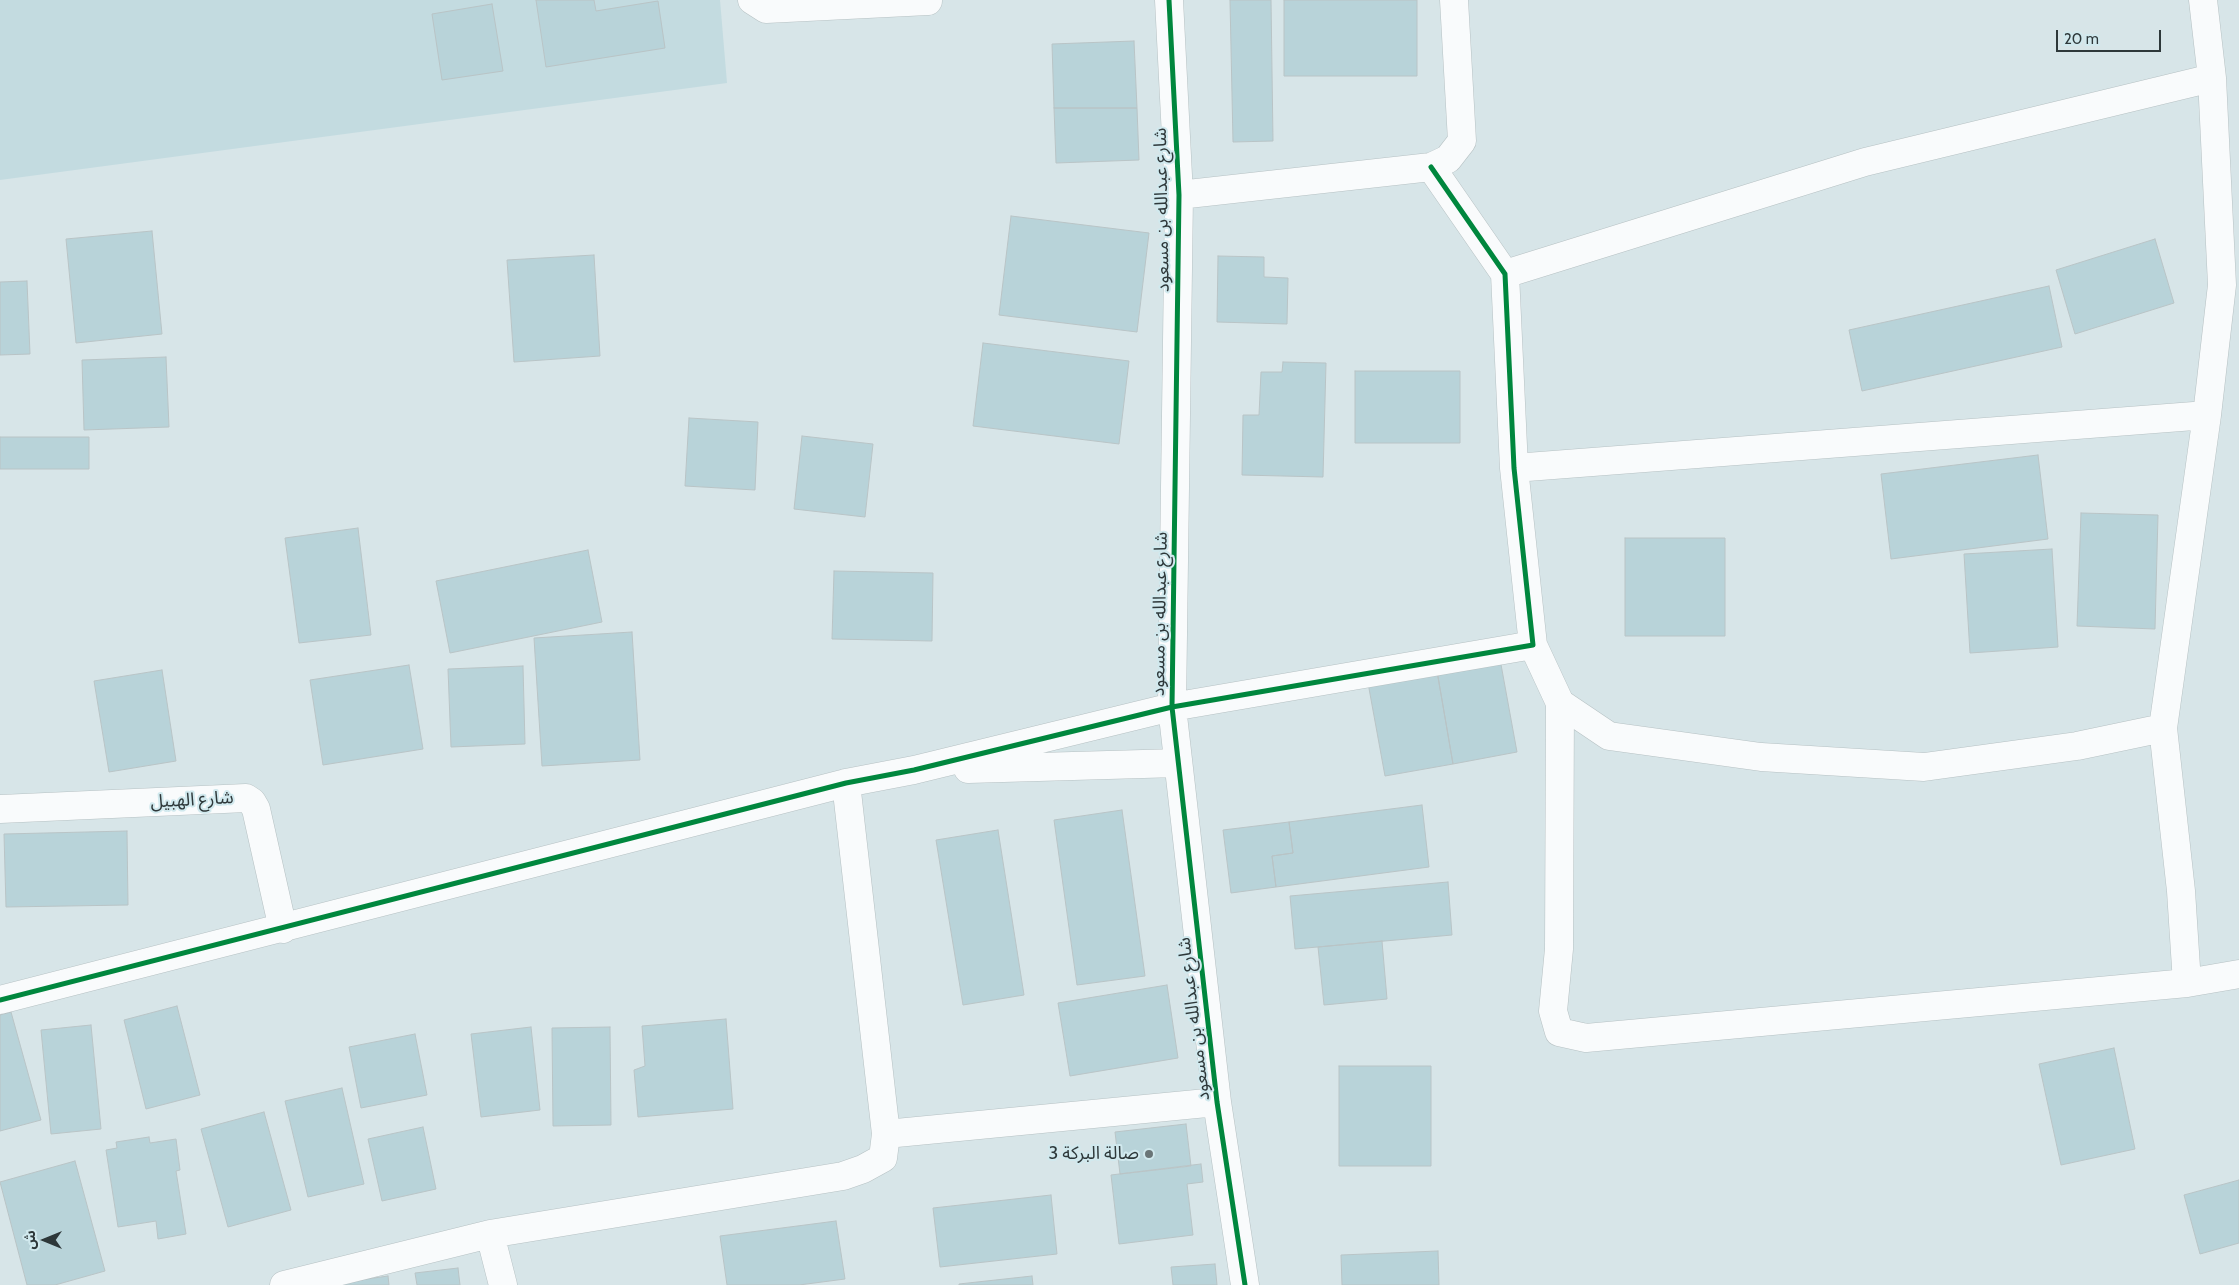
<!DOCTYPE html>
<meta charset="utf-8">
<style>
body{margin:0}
#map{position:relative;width:2239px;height:1285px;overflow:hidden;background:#d7e5e8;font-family:Cabin,"Noto Sans Arabic",sans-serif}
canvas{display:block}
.north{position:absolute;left:20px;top:1215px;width:50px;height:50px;-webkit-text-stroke:4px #d1e9ee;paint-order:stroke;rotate:270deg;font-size:14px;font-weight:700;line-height:20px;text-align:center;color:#2e383a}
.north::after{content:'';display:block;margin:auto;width:18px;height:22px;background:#2e383a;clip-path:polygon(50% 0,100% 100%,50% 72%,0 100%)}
.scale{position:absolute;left:2056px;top:30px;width:105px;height:22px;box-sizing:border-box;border:2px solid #2e383a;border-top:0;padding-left:6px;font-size:15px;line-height:18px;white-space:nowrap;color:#2e383a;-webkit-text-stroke:4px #d1e9ee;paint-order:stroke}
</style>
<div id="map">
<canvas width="2239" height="1285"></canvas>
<div class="north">ش</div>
<div class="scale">20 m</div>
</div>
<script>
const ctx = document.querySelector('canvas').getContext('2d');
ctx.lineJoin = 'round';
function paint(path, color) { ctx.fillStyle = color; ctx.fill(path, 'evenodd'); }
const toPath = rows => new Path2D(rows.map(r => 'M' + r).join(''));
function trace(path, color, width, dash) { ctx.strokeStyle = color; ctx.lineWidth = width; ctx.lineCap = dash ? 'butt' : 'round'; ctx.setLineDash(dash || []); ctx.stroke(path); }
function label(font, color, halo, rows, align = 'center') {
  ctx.font = font + ' Cabin,"Noto Sans Arabic",sans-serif'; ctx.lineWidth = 4; ctx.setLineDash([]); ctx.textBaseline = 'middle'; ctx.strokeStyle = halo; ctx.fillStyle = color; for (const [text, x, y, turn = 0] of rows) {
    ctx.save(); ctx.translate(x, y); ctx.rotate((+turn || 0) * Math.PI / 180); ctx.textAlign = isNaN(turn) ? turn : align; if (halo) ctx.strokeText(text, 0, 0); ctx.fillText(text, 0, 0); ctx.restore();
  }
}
const built = toPath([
 [0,0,720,0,727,83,0,180]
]);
const building = toPath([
 [536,0,594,0,596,11,658,1,665,48,546,67,536,0],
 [1230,0,1271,0,1273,141,1233,142,1230,0],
 [1284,0,1417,0,1417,76,1284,76,1284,0],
 [492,4,503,71,442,80,432,14,492,4],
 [1134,41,1137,108,1054,108,1052,44,1134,41],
 [1054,108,1137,108,1139,160,1056,163,1054,108],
 [1011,216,1149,233,1137,332,999,315,1011,216],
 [152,231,162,334,76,343,66,239,152,231],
 [2155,239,2174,303,2075,334,2056,270,2155,239],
 [594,255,600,356,514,362,507,260,594,255],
 [1218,256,1264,257,1264,277,1288,278,1287,324,1217,322,1218,256],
 [27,281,30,354,0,355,0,282,27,281],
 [2049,286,2062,347,1862,391,1849,330,2049,286],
 [983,343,1129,361,1119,444,973,426,983,343],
 [166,357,169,427,84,430,82,360,166,357],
 [1283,362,1326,363,1323,477,1242,475,1243,415,1259,415,1261,372,1282,372,1283,362],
 [1355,371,1460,371,1460,443,1355,443,1355,371],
 [689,418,758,422,755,490,685,486,689,418],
 [802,436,873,444,865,517,794,509,802,436],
 [0,437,89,437,89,469,0,469,0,437],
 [2038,455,2048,539,1891,559,1881,474,2038,455],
 [2081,513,2158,515,2155,629,2077,626,2081,513],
 [358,528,371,635,299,643,285,538,358,528],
 [1625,538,1725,538,1725,636,1625,636,1625,538],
 [2052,549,2058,647,1970,653,1964,554,2052,549],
 [588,550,602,622,450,653,436,581,588,550],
 [834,571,933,573,932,641,832,639,834,571],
 [632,632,640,760,542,766,534,638,632,632],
 [1500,659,1517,752,1453,764,1437,671,1500,659],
 [409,665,423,749,323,765,310,680,409,665],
 [523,666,525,744,451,747,448,669,523,666],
 [162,670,176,761,109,772,94,681,162,670],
 [1437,671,1453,764,1385,776,1368,683,1437,671],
 [1422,805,1429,867,1276,887,1272,856,1293,853,1289,822,1422,805],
 [1122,810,1145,976,1077,985,1054,820,1122,810],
 [1289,822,1293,853,1272,856,1276,887,1231,893,1223,830,1289,822],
 [998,830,1024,995,963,1005,936,840,998,830],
 [127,831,128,905,6,907,4,834,127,831],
 [1448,882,1452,935,1295,949,1290,896,1448,882],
 [1382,941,1387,999,1324,1005,1318,947,1382,941],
 [1167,985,1178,1058,1070,1076,1058,1003,1167,985],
 [177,1006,200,1095,146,1109,124,1020,177,1006],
 [11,1012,41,1120,0,1131,0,1015,11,1012],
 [726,1019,733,1109,638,1117,634,1070,645,1066,642,1026,726,1019],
 [91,1025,101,1129,51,1134,41,1030,91,1025],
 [531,1027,540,1110,481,1117,471,1034,531,1027],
 [610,1027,611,1125,553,1126,552,1028,610,1027],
 [415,1034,427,1095,361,1108,349,1047,415,1034],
 [2114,1048,2135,1149,2061,1165,2039,1064,2114,1048],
 [1339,1066,1431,1066,1431,1166,1339,1166,1339,1066],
 [342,1088,364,1184,308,1197,285,1101,342,1088],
 [264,1112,291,1210,228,1227,201,1129,264,1112],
 [1186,1124,1191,1166,1120,1174,1115,1132,1186,1124],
 [423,1127,436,1189,382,1201,368,1139,423,1127],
 [149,1137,150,1143,176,1139,180,1170,176,1171,186,1234,158,1239,156,1221,118,1227,106,1150,117,1148,116,1142,149,1137],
 [75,1161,105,1271,55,1285,27,1285,0,1182,75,1161],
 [1201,1164,1203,1182,1187,1184,1193,1235,1119,1244,1111,1175,1201,1164],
 [2239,1180,2239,1243,2200,1254,2184,1195,2239,1180],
 [1051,1195,1057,1254,940,1267,933,1208,1051,1195],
 [836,1221,845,1279,799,1285,727,1285,720,1236,836,1221],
 [1438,1251,1439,1285,1342,1285,1341,1255,1438,1251],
 [1215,1264,1217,1285,1173,1285,1171,1267,1215,1264],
 [458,1268,460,1285,417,1285,415,1273,458,1268],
 [388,1276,389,1285,332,1285,332,1284,388,1276],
 [1032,1276,1033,1285,959,1285,959,1284,1032,1276]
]);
const minor = toPath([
 [752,0,766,9,928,1],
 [1169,0,1179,195,1172,707,1217,1102,1245,1285],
 [2203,0,2212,78,2222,285,2207,415,2163,728,2181,891,2187,983,2239,974],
 [1179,195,1431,167,1448,159,1462,141,1454,0],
 [1505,274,1865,162,2212,78],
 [1514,468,2207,415],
 [1533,645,1560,703,1609,736,1761,757,1924,767,2077,746,2163,728],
 [1560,703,1559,949,1553,1011,1559,1032,1586,1038,2187,983],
 [968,769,1178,763],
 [0,809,246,798,252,802,256,809,283,929],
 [0,1000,846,783,914,770,1172,707,1533,645,1514,468,1505,274,1431,167],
 [886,1134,1217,1102],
 [490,1234,503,1285],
 [284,1285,490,1234,843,1176,863,1169,883,1158,886,1134,846,783]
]);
const cycleway = toPath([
 [1169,0,1179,195,1172,707,1217,1102,1245,1285],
 [0,1000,846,783,914,770,1172,707,1533,645,1514,468,1505,274,1431,167]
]);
const markers = [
 [1149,1154,5,"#697577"]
];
const streetNames = [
 ["شارع عبدالله بن مسعود",1162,210,-91],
 ["شارع عبدالله بن مسعود",1160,614,-89],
 ["شارع الهبيل",192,800,-3],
 ["شارع عبدالله بن مسعود",1194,1019,-97]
];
const poiNames = [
 ["صالة البركة 3",1139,1154]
];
paint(built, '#c3dbe0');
paint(building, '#b8d3d9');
trace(building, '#b9c4c6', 1);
trace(minor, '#b6c1c3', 29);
trace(minor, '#f9fbfc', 28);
trace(cycleway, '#00873e', 5);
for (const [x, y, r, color] of markers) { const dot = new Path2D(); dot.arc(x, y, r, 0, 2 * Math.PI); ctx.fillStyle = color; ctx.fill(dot); trace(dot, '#d1e9ee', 2); }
label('18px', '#2e383a', '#d1e9ee', streetNames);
label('18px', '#2e383a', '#d1e9ee', poiNames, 'right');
</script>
